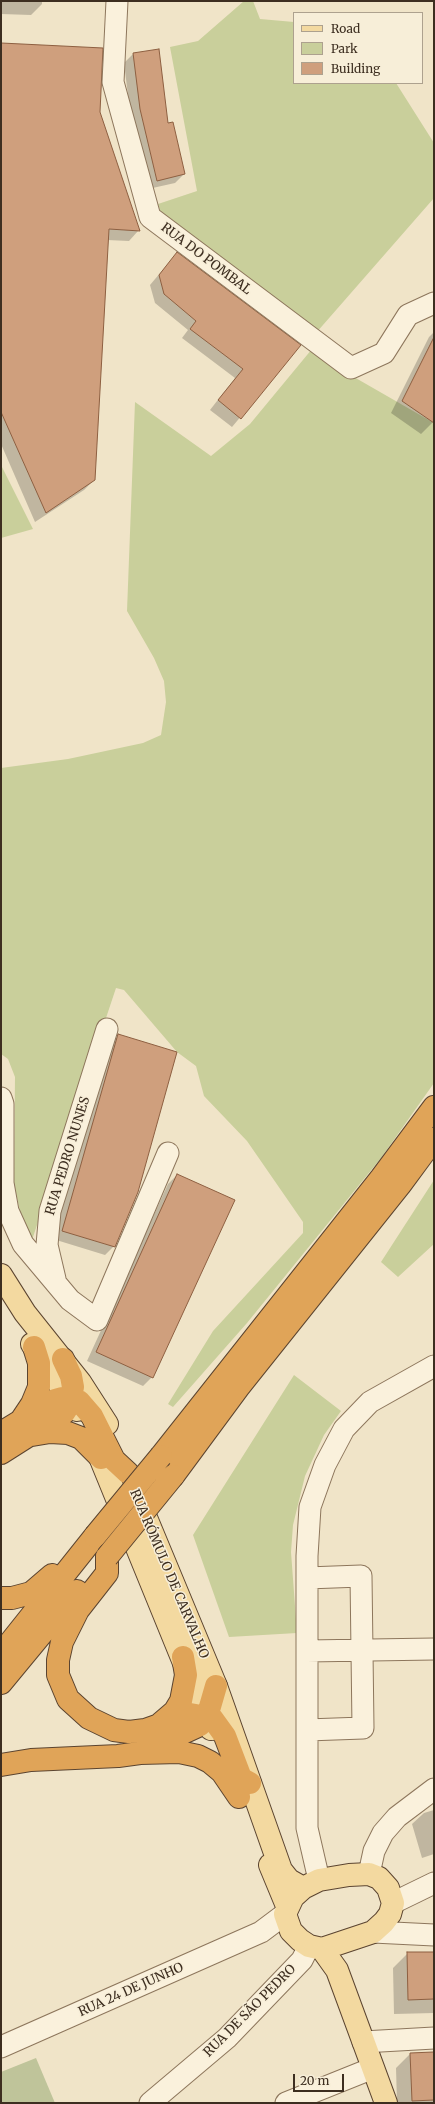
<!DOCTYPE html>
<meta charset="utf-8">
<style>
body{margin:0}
#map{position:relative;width:435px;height:2104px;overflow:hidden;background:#f0e4c8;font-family:Merriweather,serif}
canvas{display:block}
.frame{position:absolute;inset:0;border:2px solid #3d2e20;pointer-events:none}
.legend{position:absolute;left:293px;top:12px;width:130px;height:72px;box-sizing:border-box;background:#f7eed8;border:1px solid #ada18e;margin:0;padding:5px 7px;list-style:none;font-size:12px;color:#3d2e20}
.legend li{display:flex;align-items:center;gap:8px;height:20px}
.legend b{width:20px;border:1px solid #ada18e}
.scale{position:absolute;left:293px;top:2074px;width:51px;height:18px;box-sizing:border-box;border:2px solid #3d2e20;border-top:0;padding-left:5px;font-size:12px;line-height:14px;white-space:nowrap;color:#3d2e20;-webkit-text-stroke:3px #f7eed8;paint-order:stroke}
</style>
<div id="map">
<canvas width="435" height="2104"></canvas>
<div class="frame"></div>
<ul class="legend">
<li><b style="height:5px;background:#f3d9a0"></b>Road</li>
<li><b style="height:11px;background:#c9cf9b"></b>Park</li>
<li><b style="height:11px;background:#cf9f7d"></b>Building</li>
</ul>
<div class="scale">20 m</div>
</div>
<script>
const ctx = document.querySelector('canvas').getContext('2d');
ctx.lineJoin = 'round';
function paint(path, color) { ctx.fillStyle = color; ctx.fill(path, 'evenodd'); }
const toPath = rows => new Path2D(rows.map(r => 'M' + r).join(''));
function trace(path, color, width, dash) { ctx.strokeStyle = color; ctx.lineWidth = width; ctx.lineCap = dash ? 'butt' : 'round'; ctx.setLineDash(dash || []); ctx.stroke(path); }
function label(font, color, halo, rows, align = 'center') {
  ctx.font = font + ' Merriweather,serif'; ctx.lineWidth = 3; ctx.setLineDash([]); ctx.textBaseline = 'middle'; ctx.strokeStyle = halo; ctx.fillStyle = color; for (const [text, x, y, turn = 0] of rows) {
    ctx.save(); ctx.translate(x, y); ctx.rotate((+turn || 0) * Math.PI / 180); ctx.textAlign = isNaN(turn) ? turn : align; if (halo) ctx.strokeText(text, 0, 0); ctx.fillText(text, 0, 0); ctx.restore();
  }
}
const green = toPath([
 [244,1,253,1,260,19,294,22,294,83,396,83,434,143,434,198,316,333,162,216,158,204,197,191,170,47,198,41],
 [312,349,340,369,434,423,434,1083,381,1158,247,1323,173,1407,168,1404,213,1331,303,1233,303,1222,247,1141,204,1096,196,1066,177,1052,124,990,116,988,31,1243,21,1216,14,1184,15,1077,8,1059,1,1054,1,768,68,759,143,743,161,735,166,702,164,681,154,658,127,611,135,402,211,456,250,424],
 [1,465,33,529,1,538],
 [434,1180,434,1244,398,1277,381,1262],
 [294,1375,341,1411,324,1435,305,1476,293,1525,291,1552,297,1633,229,1637,193,1535]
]);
const cemetery = toPath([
 [36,2058,55,2103,1,2103,1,2072]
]);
const shadow = toPath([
 [1,1,42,1,42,4,31,15,1,14],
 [1,44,99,112,138,231,129,241,107,240,94,480,84,490,35,522,1,444],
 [133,54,167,125,184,174,175,183,148,189,131,119,124,63],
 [177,253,300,346,232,427,210,410,235,378,182,338,188,330,155,303,150,285],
 [434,332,434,421,421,434,391,413,429,337],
 [118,1036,114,1246,105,1255,53,1239,109,1045],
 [177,1175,152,1377,143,1386,87,1361,168,1184],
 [434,1810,434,1854,422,1858,412,1824,424,1813],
 [408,1953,434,1953,434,2013,394,2014,393,1968],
 [434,2053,434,2103,397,2103,396,2068,410,2054]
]);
const building = toPath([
 [1,43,103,48,100,112,140,231,109,229,95,480,46,513,1,412,1,43],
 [159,49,168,123,173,122,185,174,157,181,140,109,133,53,159,49],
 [177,252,301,345,241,419,218,400,243,369,190,329,196,321,164,294,159,275,177,252],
 [434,337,434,423,402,401,434,337],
 [118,1034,177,1052,138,1192,115,1247,62,1231,118,1034],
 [177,1174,235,1200,153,1378,96,1352,177,1174],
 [407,1952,434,1952,434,1999,408,2000,407,1952],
 [434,2052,434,2100,412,2101,410,2053,434,2052]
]);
const minor = toPath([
 [117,1,113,82,150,217,351,368,384,353,408,315,434,303],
 [1,1098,3,1104,3,1183,8,1211,23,1244,70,1300,97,1320,168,1153],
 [55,1279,47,1245,50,1211,107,1029],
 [307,1578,361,1576,363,1728,307,1730],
 [307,1651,434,1649],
 [369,1874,374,1851,383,1833,397,1817,434,1789],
 [319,1880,307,1828,307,1556,310,1507,325,1465,344,1429,370,1402,434,1366],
 [393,1903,434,1883],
 [373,1932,434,1935],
 [363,2042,434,2038],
 [1,2047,261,1932,285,1914],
 [150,2103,227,2038,302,1960,309,1946],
 [286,2103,373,2068]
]);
const major = toPath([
 [1,1275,25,1313,80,1382,107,1424],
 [32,1344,77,1410],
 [93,1440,211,1729],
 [137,1496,216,1686,281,1870,289,1880,303,1888],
 [270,1865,287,1906],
 [369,1874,379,1878,388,1888,393,1903,390,1914,384,1922,373,1932,322,1949,309,1946,300,1940,291,1931,285,1914,293,1897,303,1888,319,1880,349,1875,369,1874],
 [322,1949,337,1970,386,2103]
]);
const highway = toPath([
 [22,1419,32,1404,39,1387,39,1363,34,1347],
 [1,1433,55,1400,62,1398,79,1401,92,1416,114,1460,128,1473],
 [32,1435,50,1432,68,1433,81,1438,101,1458],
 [1,1453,64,1413,68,1407,73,1387,71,1376,63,1359],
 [161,1456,381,1178,434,1107],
 [173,1476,238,1388,400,1185,434,1139],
 [107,1557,107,1573,78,1610,62,1642,58,1660,58,1675,68,1699,89,1718,114,1730,129,1732,145,1730,190,1714,212,1718,225,1736,241,1778,250,1783],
 [1,1598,12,1598,31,1593,52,1575],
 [1,1654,95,1536],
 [1,1683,77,1591],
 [161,1723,175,1711,181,1701,186,1675,183,1657],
 [148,1749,200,1725,207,1717,216,1686],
 [1,1765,31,1760,118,1756,140,1753,179,1752,198,1756,210,1762,222,1772,239,1797]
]);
const highwayBridge = toPath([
 [95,1536,161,1456],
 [107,1557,173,1476]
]);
const streetNames = [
 ["RUA DO POMBAL",206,259,37],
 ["RUA PEDRO NUNES",68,1156,-73],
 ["RUA RÓMULO DE CARVALHO",169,1574,67],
 ["RUA 24 DE JUNHO",131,1990,-24],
 ["RUA DE SÃO PEDRO",250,2011,-45]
];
paint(green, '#c9cf9b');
paint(cemetery, '#bfc49a');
paint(shadow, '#0003');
paint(building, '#cf9f7d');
trace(building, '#8d5f41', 1);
trace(minor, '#8d765c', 23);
trace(major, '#5b4430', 24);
trace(highway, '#5b4430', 24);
trace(minor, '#faf1dc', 21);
trace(major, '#f3d9a0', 22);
trace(highway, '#e0a458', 22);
trace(highwayBridge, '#5b4430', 24, []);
trace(highwayBridge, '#e0a458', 22);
label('13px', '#3d2e20', '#f7eed8', streetNames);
</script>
